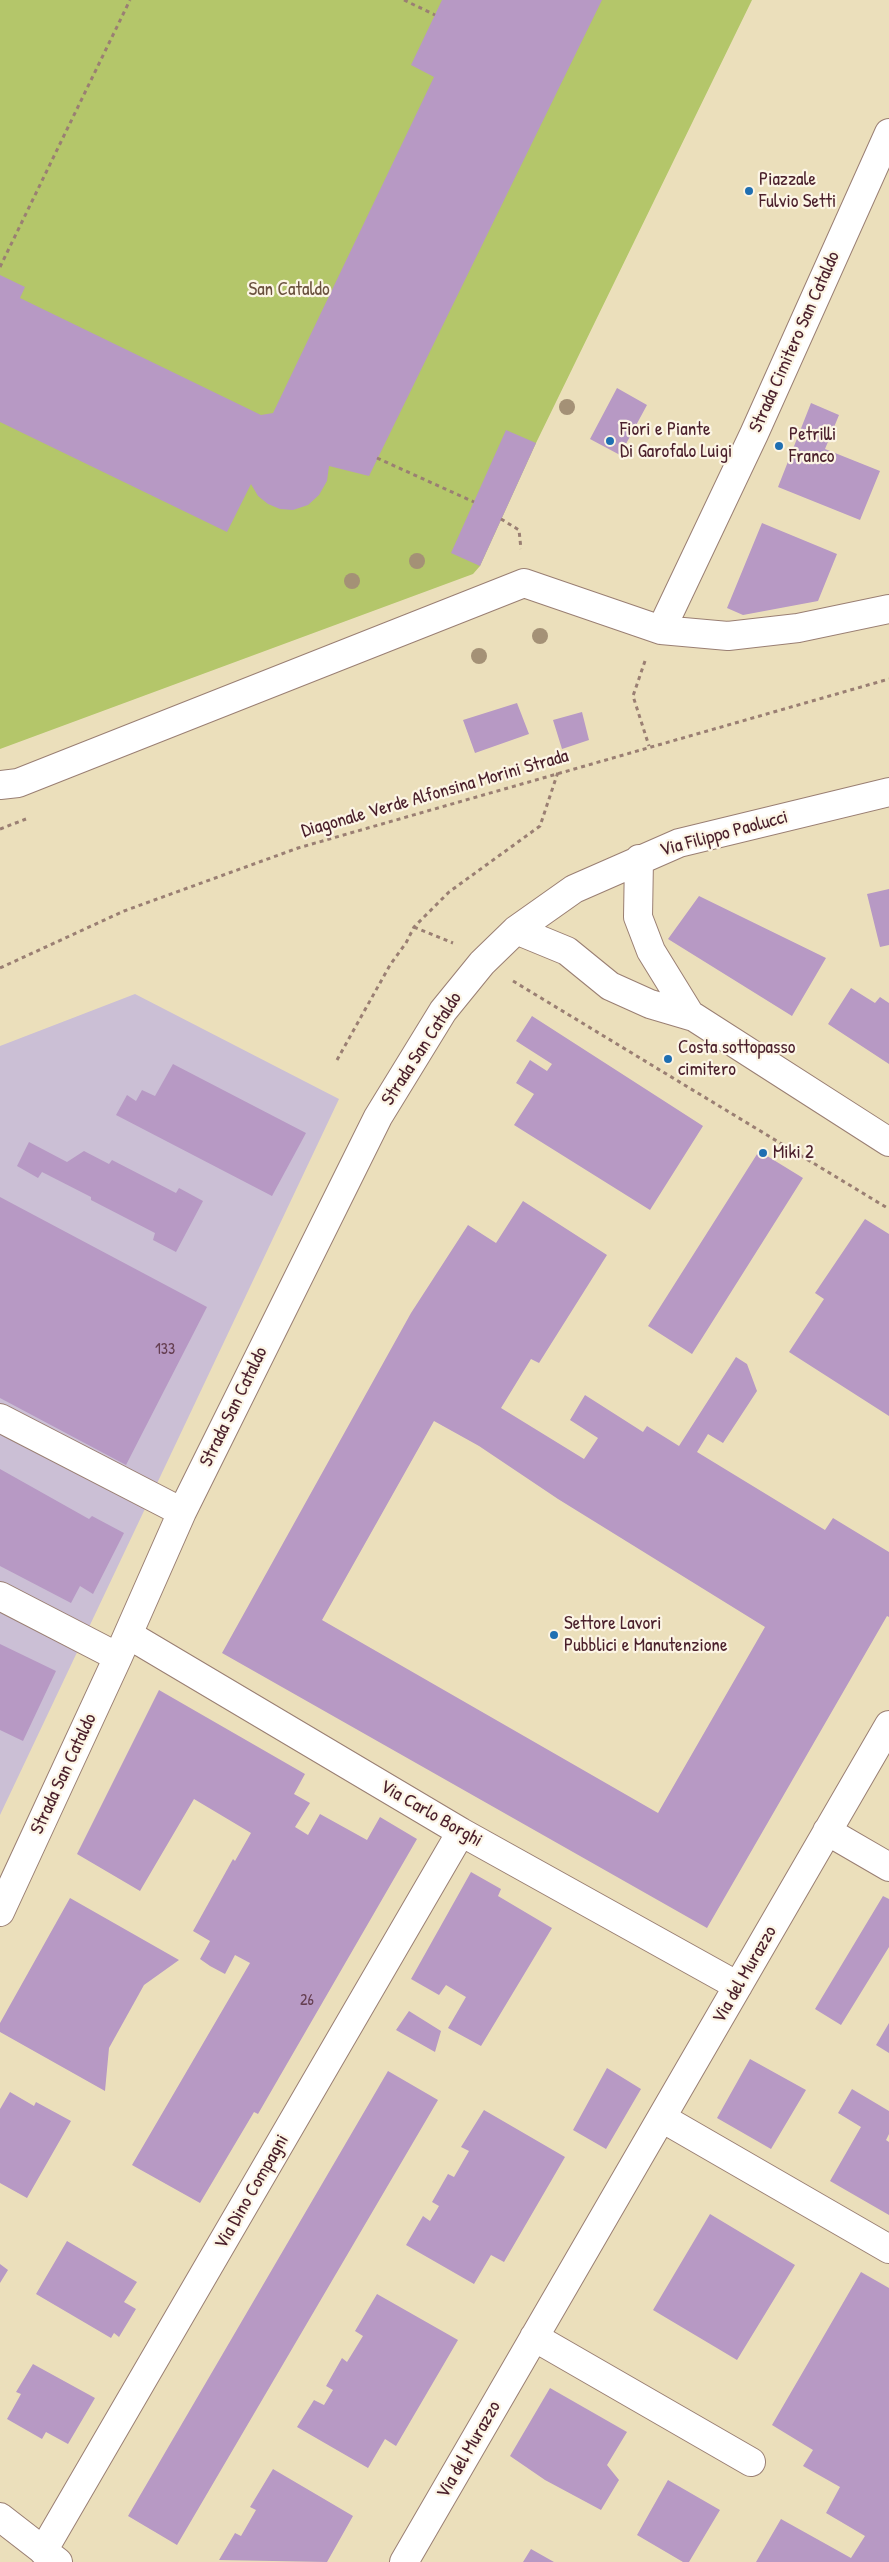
<!DOCTYPE html>
<style>
body{margin:0}
canvas{display:block;background:#ebdfbb}
</style>
<canvas width="889" height="2562"></canvas>
<script>
const ctx = document.querySelector('canvas').getContext('2d');
ctx.lineJoin = 'round';
function paint(path, color) { ctx.fillStyle = color; ctx.fill(path, 'evenodd'); }
const toPath = rows => new Path2D(rows.map(r => 'M' + r).join(''));
function trace(path, color, width, dash) { ctx.strokeStyle = color; ctx.lineWidth = width; ctx.lineCap = dash ? 'butt' : 'round'; ctx.setLineDash(dash || []); ctx.stroke(path); }
function label(font, color, halo, rows, align = 'center') {
  ctx.font = font + ' "Patrick Hand",sans-serif'; ctx.lineWidth = 4.5; ctx.setLineDash([]); ctx.textBaseline = 'middle'; ctx.strokeStyle = halo; ctx.fillStyle = color; for (const [text, x, y, turn = 0] of rows) {
    ctx.save(); ctx.translate(x, y); ctx.rotate((+turn || 0) * Math.PI / 180); ctx.textAlign = isNaN(turn) ? turn : align; if (halo) ctx.strokeText(text, 0, 0); ctx.fillText(text, 0, 0); ctx.restore();
  }
}
const industrial = toPath([
 [135,994,339,1099,0,1815,0,1046]
]);
const green = toPath([
 [0,0,752,0,536,443,480,566,473,574,0,749]
]);
const building = toPath([
 [442,0,602,0,369,476,329,466,327,481,319,495,308,505,293,510,280,509,268,504,258,496,251,484,227,532,0,422,0,275,25,287,20,298,261,415,273,413,434,77,411,65],
 [617,388,647,405,620,455,590,439],
 [811,403,839,415,825,449,880,471,860,520,778,487],
 [506,430,536,443,480,566,451,553],
 [762,523,837,554,818,601,743,615,727,608],
 [517,703,529,734,475,753,463,720],
 [582,712,589,740,562,749,553,720],
 [889,889,889,945,880,947,867,894],
 [699,896,826,958,792,1016,668,939],
 [851,988,875,1003,880,997,889,1003,889,1064,828,1024],
 [532,1016,703,1126,650,1210,514,1125,534,1094,516,1083,530,1060,547,1071,552,1064,516,1041],
 [173,1064,306,1133,272,1196,116,1115,127,1095,136,1101,142,1090,155,1096],
 [29,1142,67,1162,84,1151,109,1164,112,1160,176,1193,179,1188,203,1201,176,1252,153,1240,155,1233,91,1200,91,1197,42,1172,38,1178,17,1166],
 [759,1151,803,1178,692,1354,648,1326],
 [0,1197,207,1307,126,1465,0,1398],
 [523,1201,607,1255,539,1363,531,1359,501,1408,584,1459,598,1438,570,1420,585,1395,643,1432,647,1426,679,1446,736,1357,747,1364,757,1391,723,1443,708,1434,697,1452,825,1530,833,1518,889,1552,889,1617,887,1616,707,1928,222,1653,411,1313,468,1225,496,1243],
 [434,1421,479,1446,558,1499,765,1627,658,1813,322,1620],
 [865,1219,889,1234,889,1416,789,1352,824,1299,815,1293],
 [0,1469,89,1519,92,1516,124,1533,93,1594,80,1586,71,1603,0,1566],
 [0,1644,56,1671,23,1741,0,1730],
 [159,1690,305,1774,294,1794,310,1803,295,1827,308,1835,320,1814,367,1840,380,1817,417,1839,258,2114,254,2112,200,2203,132,2165,250,1963,235,1955,225,1974,210,1966,200,1959,210,1941,193,1931,233,1859,235,1861,251,1833,194,1799,140,1891,77,1854],
 [471,1872,501,1889,498,1896,552,1928,481,2046,448,2028,466,1997,446,1985,439,1995,411,1979],
 [883,1896,889,1899,889,1947,841,2025,815,2009],
 [70,1898,179,1960,144,1985,109,2048,105,2091,0,2032,0,2023],
 [409,2011,441,2031,435,2052,396,2030],
 [889,2023,889,2053,876,2045],
 [750,2059,806,2090,771,2149,717,2118],
 [607,2068,641,2089,606,2149,573,2130],
 [388,2071,438,2100,177,2545,128,2516],
 [852,2089,889,2111,889,2134,886,2140,889,2142,889,2215,830,2181,861,2127,838,2113],
 [10,2092,34,2106,36,2102,71,2121,27,2198,0,2183,0,2109],
 [484,2110,565,2157,504,2262,491,2255,474,2284,406,2245,423,2216,430,2221,439,2206,432,2202,448,2174,454,2177,469,2151,461,2147],
 [710,2214,795,2265,737,2360,653,2310],
 [67,2241,137,2282,124,2302,136,2309,119,2337,114,2333,111,2338,36,2294],
 [0,2264,8,2270,0,2283],
 [861,2272,889,2288,889,2562,756,2562,781,2519,851,2558,865,2536,826,2513,840,2487,803,2466,813,2450,772,2425],
 [377,2294,458,2340,396,2446,385,2439,368,2468,297,2427,314,2400,324,2405,333,2390,326,2386,342,2358,347,2362,363,2336,355,2331],
 [33,2364,95,2398,68,2444,46,2432,42,2439,7,2419,21,2394,16,2392],
 [550,2388,627,2432,607,2465,619,2480,601,2510,545,2480,510,2456],
 [273,2469,353,2516,327,2562,219,2560,235,2533,241,2536,256,2510,250,2507],
 [668,2480,720,2510,689,2562,683,2562,637,2535],
 [531,2549,554,2562,523,2562]
]);
const path = toPath([
 [404,0,435,15],
 [0,267,130,0],
 [377,458,474,502],
 [501,519,519,530,521,549],
 [645,661,633,696,649,746],
 [0,829,26,819],
 [414,927,453,943],
 [0,968,124,911,298,848,889,679],
 [513,981,889,1209],
 [337,1060,390,965,406,943,414,927,449,892,540,826,558,772]
]);
const minor = toPath([
 [661,630,754,434,889,133],
 [0,785,18,783,524,583,661,630,728,636,798,628,889,609],
 [639,859,638,917,651,951,691,1016],
 [516,930,567,951,610,986,650,1004,694,1017,889,1142],
 [0,1418,182,1512],
 [0,1596,118,1657],
 [129,1635,461,1832,738,1986],
 [827,1831,889,1867],
 [0,1912,118,1657,182,1512,378,1117,443,1011,482,963,516,930,574,889,679,843,889,792],
 [662,2118,889,2249],
 [534,2337,751,2462],
 [0,2517,58,2562],
 [43,2551,461,1832],
 [404,2562,889,1725]
]);
const trees = [
 [567,407],
 [417,561],
 [352,581],
 [540,636],
 [479,656]
];
const markers = [
 [749,191,5,"#1f6fb2"],
 [610,441,5,"#1f6fb2"],
 [779,446,5,"#1f6fb2"],
 [668,1059,5,"#1f6fb2"],
 [763,1153,5,"#1f6fb2"],
 [554,1635,5,"#1f6fb2"]
];
const numberNames = [
 ["133",165,1350],
 ["26",307,2001]
];
const poiNames = [
 ["Piazzale",759,180],
 ["Fulvio Setti",759,202],
 ["Fiori e Piante",620,430],
 ["Di Garofalo Luigi",620,452],
 ["Petrilli",789,435],
 ["Franco",789,457],
 ["Costa sottopasso",678,1048],
 ["cimitero",678,1070],
 ["Miki 2",773,1153],
 ["Settore Lavori",564,1624],
 ["Pubblici e Manutenzione",564,1646]
];
const parkNames = [
 ["San Cataldo",289,290]
];
const streetNames = [
 ["Strada Cimitero San Cataldo",795,342,-66],
 ["Diagonale Verde Alfonsina Morini Strada",435,794,-16],
 ["Via Filippo Paolucci",724,834,-15],
 ["Strada San Cataldo",422,1049,-57],
 ["Strada San Cataldo",234,1407,-64],
 ["Strada San Cataldo",64,1774,-65],
 ["Via Carlo Borghi",431,1814,30],
 ["Via del Murazzo",745,1975,-60],
 ["Via Dino Compagni",252,2192,-60],
 ["Via del Murazzo",469,2450,-60]
];
paint(industrial, '#cbbfd5');
paint(green, '#b4c66a');
paint(building, '#b799c4');
trace(minor, '#9a7f73', 30);
trace(path, '#9a7f73', 3, [4, 4]);
trace(minor, '#fff', 28);
ctx.fillStyle = '#a49176';
for (const [x, y] of trees) { ctx.beginPath(); ctx.arc(x, y, 8, 0, 2 * Math.PI); ctx.fill(); }
for (const [x, y, r, color] of markers) { const dot = new Path2D(); dot.arc(x, y, r, 0, 2 * Math.PI); ctx.fillStyle = color; ctx.fill(dot); trace(dot, '#fcf5e5', 2); }
label('16px', '#653e51', null, numberNames);
label('19px', '#4a1f2b', '#fcf5e5', poiNames, 'left');
label('19px', '#6a513e', '#fcf5e5', parkNames);
label('19px', '#4a1f2b', '#fcf5e5', streetNames);
</script>
